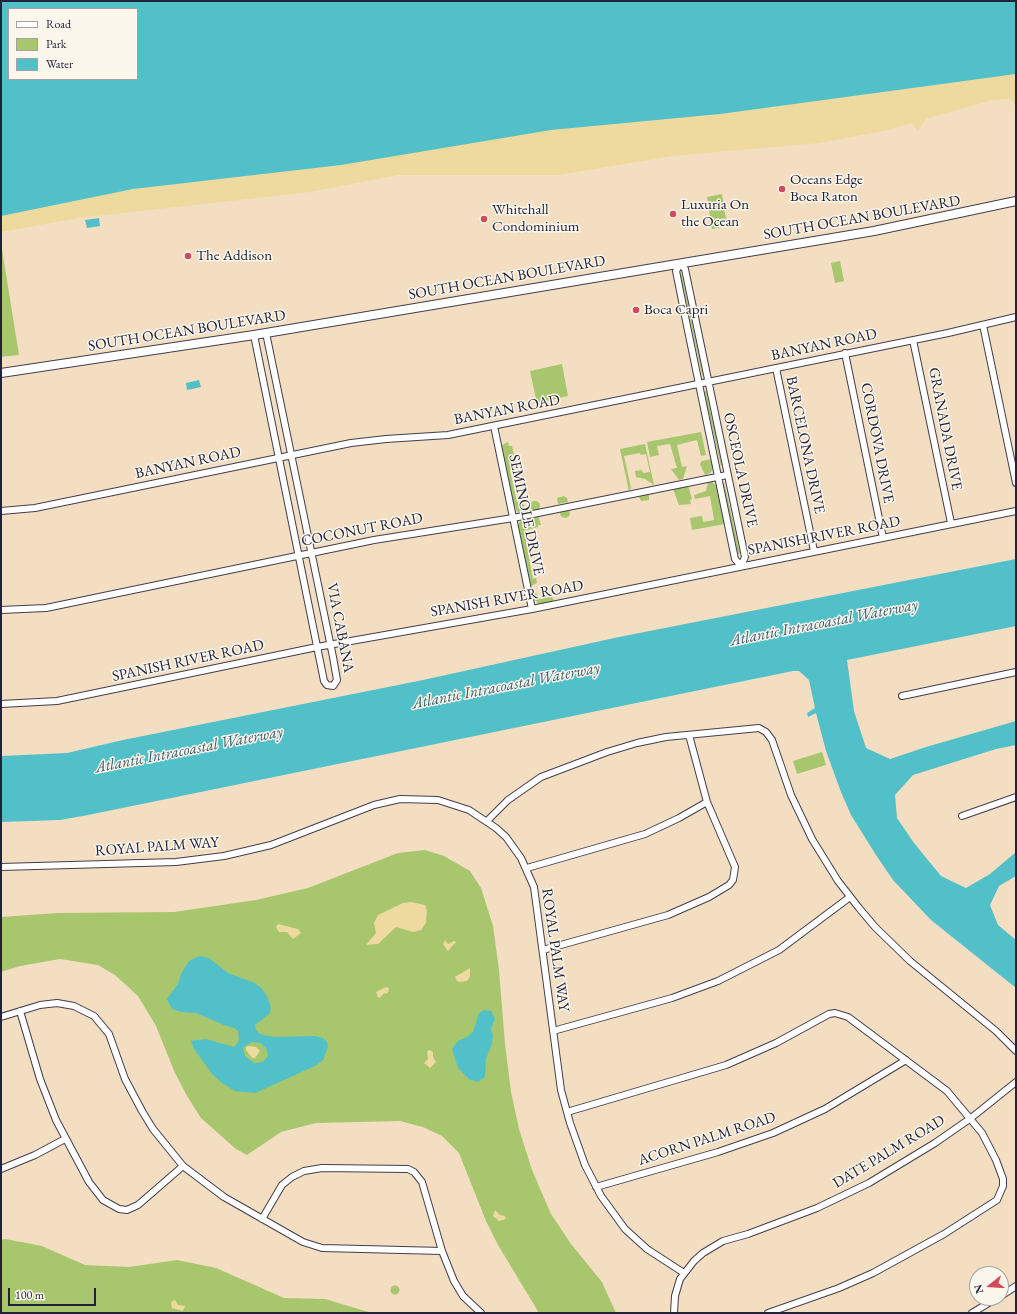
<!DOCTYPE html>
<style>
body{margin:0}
#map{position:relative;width:1017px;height:1314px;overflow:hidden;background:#f3dec1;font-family:"EB Garamond",serif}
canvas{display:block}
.frame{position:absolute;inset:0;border:2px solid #22223b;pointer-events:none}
.legend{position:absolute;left:8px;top:8px;width:130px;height:72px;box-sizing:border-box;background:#fbf7ec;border:1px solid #a4a2a5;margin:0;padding:5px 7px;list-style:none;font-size:12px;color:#22223b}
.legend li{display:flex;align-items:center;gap:8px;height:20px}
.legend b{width:20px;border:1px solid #a4a2a5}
.north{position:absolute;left:969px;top:1266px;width:40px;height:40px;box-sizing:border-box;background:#fbf7ec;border:1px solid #a4a2a5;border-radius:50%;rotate:253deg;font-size:11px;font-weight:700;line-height:16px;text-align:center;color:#22223b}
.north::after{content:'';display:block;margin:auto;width:14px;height:18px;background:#d1495b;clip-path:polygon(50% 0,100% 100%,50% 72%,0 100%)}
.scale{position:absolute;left:8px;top:1288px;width:88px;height:18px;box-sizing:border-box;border:2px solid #22223b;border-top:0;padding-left:5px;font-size:12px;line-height:14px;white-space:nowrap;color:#22223b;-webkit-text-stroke:3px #fbf7ec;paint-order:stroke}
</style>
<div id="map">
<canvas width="1017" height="1314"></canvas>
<div class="frame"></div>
<ul class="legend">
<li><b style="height:5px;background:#fff"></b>Road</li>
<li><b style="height:11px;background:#a7c66d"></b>Park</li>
<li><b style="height:11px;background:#52c0c9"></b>Water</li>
</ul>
<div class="north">N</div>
<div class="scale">100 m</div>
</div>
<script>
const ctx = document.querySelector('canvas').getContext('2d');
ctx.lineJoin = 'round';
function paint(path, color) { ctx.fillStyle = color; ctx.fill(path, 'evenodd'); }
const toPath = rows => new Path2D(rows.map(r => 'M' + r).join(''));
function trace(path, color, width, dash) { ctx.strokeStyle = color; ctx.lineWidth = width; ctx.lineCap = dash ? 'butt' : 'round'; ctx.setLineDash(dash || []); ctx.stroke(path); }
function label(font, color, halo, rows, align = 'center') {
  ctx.font = font + ' "EB Garamond",serif'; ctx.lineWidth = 3; ctx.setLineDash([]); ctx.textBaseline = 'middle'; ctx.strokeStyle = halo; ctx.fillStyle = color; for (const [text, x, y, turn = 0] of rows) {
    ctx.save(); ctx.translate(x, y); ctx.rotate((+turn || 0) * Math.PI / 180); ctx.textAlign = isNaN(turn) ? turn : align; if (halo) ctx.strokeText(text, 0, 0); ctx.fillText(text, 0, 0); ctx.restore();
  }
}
const green = toPath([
 [722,194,727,226,712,229,707,197],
 [1,243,19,355,1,357],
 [840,261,844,281,835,283,831,263],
 [681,272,703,374,702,375,680,273],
 [562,364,568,396,537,403,530,371],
 [706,391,722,465,721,466,704,392],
 [701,432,706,455,701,456,697,440,677,445,682,467,687,466,683,479,679,480,671,469,677,468,670,444,657,446,659,455,650,457,647,442],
 [508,442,509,446,512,446,517,468,510,470,517,502,523,502,525,511,517,512,512,499,502,445],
 [645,444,654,485,645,479,636,477,635,471,642,470,643,473,650,472,646,454,641,455,640,453,624,456,631,488,629,491,620,449],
 [711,459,713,469,710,473,705,475,700,464,702,461],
 [708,482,712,482,717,486,725,524,692,530,690,518,702,516,703,522,714,520,710,496,695,499,694,495,706,491],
 [724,482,740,553,738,554,723,483],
 [688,485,692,499,690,500,691,504,679,505,673,489],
 [649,493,649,500,641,501,638,495],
 [564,496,567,498,568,502,558,504,557,498],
 '530 506a5 5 0 1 1 10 0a5 5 0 1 1-10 0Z',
 '560 513a5 5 0 1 1 10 0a5 5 0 1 1-10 0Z',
 [538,515,541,525,538,525,538,527,524,531,533,579,536,578,537,583,531,586,518,524,522,519],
 [536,593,539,599,552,597,554,600,552,602,539,604,533,598,533,594],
 [822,752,826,765,797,774,793,761],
 [425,850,444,856,470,871,481,888,493,926,499,970,505,1044,511,1092,519,1129,532,1170,551,1214,571,1244,602,1282,616,1313,539,1313,498,1245,486,1221,459,1153,442,1136,423,1127,400,1121,316,1123,281,1132,247,1155,236,1149,201,1118,187,1096,175,1073,156,1026,138,996,115,975,98,965,60,959,20,966,1,972,1,917,58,913,174,912,256,900,308,888,398,853],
 [5,1239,42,1246,85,1265,129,1267,177,1260,216,1268,284,1298,325,1299,372,1313,1,1313,1,1240],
 '390.5 1290a4.5 4.5 0 1 1 9 0a4.5 4.5 0 1 1-9 0Z'
]);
const sand = toPath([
 [1016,1,1016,108,1011,99,992,100,926,119,918,131,912,123,888,130,820,143,673,156,558,175,398,175,310,192,78,218,1,232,1,85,21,79,137,79],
 [411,902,425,905,427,911,426,923,421,930,413,932,396,927,378,944,366,945,376,933,374,923,378,915,403,903],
 [278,924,298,929,301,933,293,939,287,932,279,932,276,927],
 [445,940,448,944,454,941,456,942,448,951,443,944],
 [470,968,470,977,467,981,460,982,457,981,455,977],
 [386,987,389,988,388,993,383,994,380,998,378,997,376,992],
 [250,1046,256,1047,260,1051,255,1058,252,1058,246,1050,246,1047],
 [430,1050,433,1052,433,1057,436,1062,430,1068,424,1063,428,1059,427,1051],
 [495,1210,500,1215,505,1216,506,1219,499,1221,493,1216],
 [175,1300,178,1305,185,1306,183,1311,172,1308,171,1302]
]);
const water = toPath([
 [1,1,1016,1,1016,74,720,114,551,130,341,165,133,189,1,216],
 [9,9,137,9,137,79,9,79],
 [99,218,100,226,87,228,85,220],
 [199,380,201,387,187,390,186,383],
 [1016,559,1016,626,847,660,854,711,866,748,890,759,926,747,1016,721,1016,745,996,749,913,775,895,795,897,818,914,843,941,876,966,888,990,874,1016,852,1016,876,999,886,990,905,998,925,1016,940,1016,988,931,920,893,880,876,855,851,815,841,792,826,751,816,713,808,717,807,713,815,708,809,680,799,671,793,671,88,815,60,820,1,822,1,756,67,753,123,740,423,680,619,637],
 [199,956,209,958,228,973,255,983,262,989,267,996,271,1008,269,1014,255,1025,256,1030,260,1034,273,1037,315,1036,323,1038,327,1042,328,1047,323,1060,315,1066,255,1093,235,1091,221,1082,213,1075,194,1049,191,1041,206,1039,234,1047,239,1041,238,1031,234,1028,224,1025,196,1013,181,1012,172,1009,167,999,178,984,181,974,189,961],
 [252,1042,260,1043,266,1048,268,1056,263,1062,254,1063,245,1056,243,1047],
 [484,1010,491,1011,495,1019,491,1029,493,1035,492,1044,486,1059,485,1077,478,1082,470,1080,458,1068,452,1049,458,1041,467,1037,473,1032,479,1013]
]);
const minor = toPath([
 [680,264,685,269,745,557,741,566,735,559,686,321,676,271,680,264],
 [983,325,1016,483],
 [254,335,324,681,327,685,333,686,337,680,333,657,266,333],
 [913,340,951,523],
 [845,353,883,538],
 [776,368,814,551],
 [494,426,532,609],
 [1,511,35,508,351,443,386,439,448,435,948,333,1016,317],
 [1,610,46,608,374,540,513,518,727,475],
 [902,696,1016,672],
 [1,704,57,701,317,647,532,609,1016,511],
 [962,816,1016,797],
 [487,821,508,800,541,777,607,752,637,743,666,737,759,728,766,732,772,740,791,795,812,839,838,881,859,908,875,927,910,961,996,1031,1016,1051],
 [1,867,176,862,224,856,271,845,374,805,400,799,438,800,469,810,496,828,506,837,521,858,534,887,561,1090,570,1123,585,1165,601,1196,625,1229,647,1249,684,1273],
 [527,868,645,834,679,818,707,802],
 [543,950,668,915,709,897,729,885,733,880,735,867,707,802,689,735],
 [20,1011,40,1079,56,1120,89,1182,103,1200,119,1209,127,1210,138,1205,183,1166],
 [1,1017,40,1005,57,1003,74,1006,94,1016,109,1034,125,1079,142,1111,153,1129,183,1166,224,1197,303,1242,322,1248,442,1251],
 [553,1031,672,998,718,981,779,950,850,897],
 [567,1112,726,1065,776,1043,829,1014,835,1013,848,1017,947,1091,982,1133,996,1160,1003,1179,1003,1186,997,1200,944,1234,873,1273,839,1288,768,1313],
 [1,1169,35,1155,65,1139],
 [596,1187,718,1152,773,1133,825,1109,906,1060],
 [262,1219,282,1185,292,1177,304,1171,322,1168,408,1169,414,1172,422,1182,442,1251,454,1281,463,1296,481,1313],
 [1001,1296,1016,1286],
 [674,1313,675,1296,680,1279,694,1261,703,1253,723,1241,748,1234,817,1208,869,1183,935,1143,971,1118,1016,1082],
 [972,1313,997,1298]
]);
const major = toPath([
 [1,373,254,335,874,231,1016,201]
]);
const markers = [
 [782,189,4,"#d1495b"],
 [673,214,4,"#d1495b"],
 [484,219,4,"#d1495b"],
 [188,256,4,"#d1495b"],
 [636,310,4,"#d1495b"]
];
const poiNames = [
 ["Oceans Edge",790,180],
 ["Boca Raton",790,197],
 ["Luxuria On",681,205],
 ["the Ocean",681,222],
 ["Whitehall",492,210],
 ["Condominium",492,227],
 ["The Addison",196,256],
 ["Boca Capri",644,310]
];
const streetNames = [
 ["SOUTH OCEAN BOULEVARD",862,218,-10],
 ["SOUTH OCEAN BOULEVARD",507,278,-10],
 ["SOUTH OCEAN BOULEVARD",187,331,-9],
 ["BANYAN ROAD",824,345,-12],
 ["BANYAN ROAD",507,410,-11],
 ["GRANADA DRIVE",945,429,79],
 ["CORDOVA DRIVE",877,443,79],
 ["BARCELONA DRIVE",805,445,78],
 ["BANYAN ROAD",188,463,-12],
 ["OSCEOLA DRIVE",740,470,78],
 ["SEMINOLE DRIVE",526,515,78],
 ["COCONUT ROAD",362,530,-11],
 ["SPANISH RIVER ROAD",824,536,-11],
 ["SPANISH RIVER ROAD",507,599,-10],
 ["VIA CABANA",340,628,79],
 ["SPANISH RIVER ROAD",188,661,-12],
 ["ROYAL PALM WAY",157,847,-4],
 ["ROYAL PALM WAY",555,950,82],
 ["ACORN PALM ROAD",707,1139,-18],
 ["DATE PALM ROAD",889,1152,-31]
];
const waterNames = [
 ["Atlantic Intracoastal Waterway",824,623,-11],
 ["Atlantic Intracoastal Waterway",506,686,-11],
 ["Atlantic Intracoastal Waterway",189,750,-11]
];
paint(green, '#a7c66d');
paint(sand, '#eeda9e');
paint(water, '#52c0c9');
trace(minor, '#413e4f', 8);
trace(major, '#413e4f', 10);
trace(minor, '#fff', 6);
trace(major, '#fff', 8);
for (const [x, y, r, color] of markers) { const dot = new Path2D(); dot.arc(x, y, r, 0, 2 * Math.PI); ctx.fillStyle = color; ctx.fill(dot); trace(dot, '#fbf7ec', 1.5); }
label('15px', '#22223b', '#fbf7ec', poiNames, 'left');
label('15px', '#22223b', '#fbf7ec', streetNames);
label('italic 16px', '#33596d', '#fbf7ec', waterNames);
</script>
